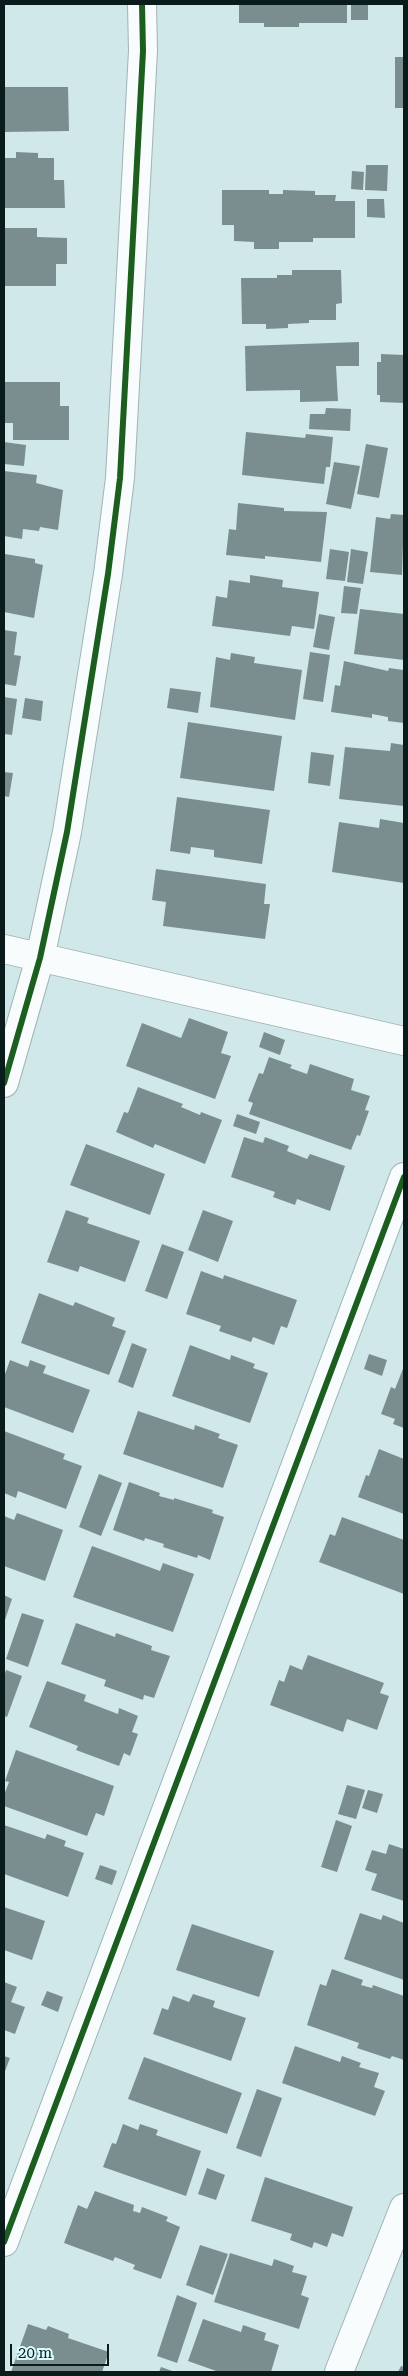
<!DOCTYPE html>
<style>
body{margin:0}
#map{position:relative;width:408px;height:2376px;overflow:hidden;background:#d0e8ea;font-family:"Roboto Serif",serif}
canvas{display:block}
.frame{position:absolute;inset:0;border:5px solid #0a1b1c;pointer-events:none}
.scale{position:absolute;left:10px;top:2344px;width:99px;height:22px;box-sizing:border-box;border:2px solid #0a1b1c;border-top:0;padding-left:6px;font-size:15px;line-height:18px;white-space:nowrap;color:#0a1b1c;-webkit-text-stroke:4px #d9fdff;paint-order:stroke}
</style>
<div id="map">
<canvas width="408" height="2376"></canvas>
<div class="frame"></div>
<div class="scale">20 m</div>
</div>
<script>
const ctx = document.querySelector('canvas').getContext('2d');
ctx.lineJoin = 'round';
function paint(path, color) { ctx.fillStyle = color; ctx.fill(path, 'evenodd'); }
const toPath = rows => new Path2D(rows.map(r => 'M' + r).join(''));
function trace(path, color, width, dash) { ctx.strokeStyle = color; ctx.lineWidth = width; ctx.lineCap = dash ? 'butt' : 'round'; ctx.setLineDash(dash || []); ctx.stroke(path); }
const building = toPath([
 [239,4,347,4,347,23,299,23,299,27,264,27,264,23,239,23],
 [351,4,368,4,368,20,351,20],
 [395,57,404,57,404,108,395,108],
 [4,87,68,87,69,131,4,132],
 [16,152,38,153,38,158,54,158,54,180,64,180,65,208,4,208,4,158,16,158],
 [366,165,388,165,387,191,365,190],
 [352,171,364,172,363,190,351,189],
 [222,190,269,190,269,194,283,194,283,190,315,191,315,195,336,195,335,201,355,201,355,238,313,238,313,242,279,242,279,249,254,249,254,242,234,241,234,225,222,225],
 [367,199,384,199,385,218,367,217],
 [4,228,37,228,37,237,67,238,67,264,56,264,56,286,4,286],
 [292,270,341,270,342,303,336,304,336,320,309,320,309,323,288,324,288,328,266,329,266,324,242,324,241,278,277,278,277,275,292,275],
 [359,342,359,366,336,366,338,401,300,402,300,390,246,391,245,346],
 [381,354,404,355,404,403,380,402,380,395,377,395,377,362,381,362],
 [4,382,60,382,60,406,69,406,69,440,13,440,13,423,4,423],
 [326,408,351,409,350,431,309,429,310,414,325,414],
 [246,432,305,438,306,434,333,437,330,467,326,467,324,484,242,475],
 [4,442,26,445,24,466,4,464],
 [366,444,388,448,379,498,357,494],
 [334,462,360,466,351,509,326,504],
 [4,471,37,475,36,483,63,490,58,530,40,527,39,531,23,529,22,539,4,536],
 [238,503,284,508,284,511,327,512,321,562,265,556,265,559,226,555,229,529,236,530],
 [391,514,404,515,402,575,370,572,376,517,390,519],
 [330,549,349,552,345,581,326,579],
 [351,549,368,552,363,584,347,582],
 [5,554,35,559,35,563,43,565,34,618,4,612],
 [250,575,283,580,282,587,319,592,314,629,292,626,290,636,212,626,216,596,227,598,229,580,250,583],
 [344,586,361,588,357,614,341,613],
 [360,609,404,614,404,660,354,654],
 [319,614,335,617,329,650,313,647],
 [4,630,17,632,14,655,21,656,16,686,4,684],
 [310,652,330,655,323,702,303,699],
 [231,653,255,657,254,663,302,670,295,720,210,707,216,657,230,660],
 [344,661,388,671,389,668,404,670,404,723,388,721,388,717,372,714,372,718,331,712,335,685,340,686],
 [170,688,201,692,198,713,167,708],
 [4,697,17,699,12,735,4,734],
 [25,698,43,701,41,721,22,718],
 [188,722,282,736,274,791,180,778],
 [391,743,404,745,404,806,339,799,345,747,390,751],
 [311,752,334,755,330,786,308,783],
 [4,772,13,773,9,797,4,796],
 [177,797,270,810,262,864,214,857,214,850,191,847,190,854,170,851],
 [380,819,404,823,404,883,332,872,339,822,379,828],
 [156,869,266,884,264,904,270,904,265,939,163,926,166,902,152,900],
 [189,1018,228,1032,221,1053,231,1056,215,1099,126,1066,142,1023,181,1038],
 [264,1032,285,1040,280,1055,259,1047],
 [269,1057,292,1065,290,1068,307,1074,310,1064,354,1079,351,1090,370,1096,365,1110,369,1111,360,1136,357,1135,351,1150,249,1114,253,1103,248,1101,259,1073,263,1074],
 [138,1087,183,1104,181,1107,200,1115,201,1112,222,1120,205,1164,155,1144,153,1148,116,1132,124,1112,128,1113],
 [237,1114,260,1122,256,1134,233,1126],
 [244,1137,263,1143,265,1137,289,1146,287,1151,307,1159,310,1154,345,1166,330,1211,297,1199,295,1205,273,1197,275,1192,231,1177],
 [86,1144,165,1174,150,1215,70,1185],
 [66,1210,89,1218,87,1223,140,1241,125,1282,80,1266,78,1272,47,1262],
 [203,1210,233,1221,218,1262,188,1250],
 [162,1244,184,1252,167,1299,145,1291],
 [201,1271,223,1279,224,1275,297,1300,287,1328,281,1326,274,1345,253,1337,251,1342,219,1331,221,1326,186,1314],
 [39,1293,73,1306,75,1302,115,1318,112,1326,126,1331,109,1375,21,1343],
 [132,1343,147,1349,133,1388,118,1382],
 [190,1345,230,1360,231,1355,255,1364,253,1368,268,1373,250,1423,172,1396],
 [369,1354,387,1360,382,1376,364,1369],
 [10,1360,28,1367,30,1360,46,1366,43,1373,90,1390,73,1433,4,1407,4,1377],
 [404,1366,404,1428,393,1424,395,1419,381,1414,391,1387,395,1389],
 [138,1411,194,1430,195,1425,220,1434,218,1438,238,1445,223,1488,123,1454],
 [4,1431,65,1454,63,1459,82,1466,66,1509,18,1491,16,1498,4,1493],
 [379,1449,404,1459,404,1514,358,1497,366,1475,369,1476],
 [99,1474,122,1483,101,1536,79,1527],
 [129,1482,160,1493,159,1496,174,1500,174,1498,213,1510,212,1513,224,1517,210,1560,198,1555,197,1558,163,1547,164,1544,145,1538,144,1541,113,1530],
 [17,1513,63,1530,45,1581,4,1566,4,1516,14,1520],
 [342,1517,404,1540,404,1594,319,1562,330,1534,335,1536],
 [92,1546,160,1571,163,1563,194,1574,173,1632,73,1597],
 [4,1595,12,1599,4,1623],
 [22,1613,44,1620,28,1667,6,1659],
 [76,1623,115,1637,116,1633,152,1646,151,1650,170,1656,154,1698,144,1695,143,1700,104,1686,106,1680,61,1664],
 [308,1655,384,1683,380,1693,389,1696,377,1730,347,1719,343,1732,270,1705,279,1680,284,1682,290,1665,302,1670],
 [6,1670,22,1676,7,1717,4,1716,4,1677],
 [47,1681,86,1695,84,1701,118,1714,119,1708,138,1716,132,1732,138,1734,130,1756,124,1753,119,1766,76,1750,78,1746,29,1727],
 [16,1750,114,1786,104,1816,96,1813,87,1836,4,1806,4,1795,9,1782,5,1781],
 [347,1785,365,1790,356,1819,338,1814],
 [368,1790,383,1794,377,1813,362,1808],
 [336,1820,352,1826,337,1872,321,1867],
 [4,1825,45,1839,47,1834,66,1841,64,1846,84,1853,68,1897,4,1874],
 [389,1844,404,1849,404,1901,371,1890,377,1874,365,1870,372,1850,386,1854],
 [100,1865,117,1871,112,1885,95,1879],
 [4,1907,45,1921,32,1960,4,1950],
 [360,1913,381,1920,383,1915,404,1923,404,1980,344,1959],
 [192,1924,274,1951,259,1997,176,1970],
 [332,1969,363,1980,361,1985,372,1988,373,1985,404,1996,404,2060,392,2056,390,2059,357,2048,359,2043,307,2025,320,1984,326,1986],
 [4,1982,17,1987,11,2002,25,2007,15,2034,4,2030],
 [47,1991,63,1997,58,2012,41,2005],
 [193,1994,215,2001,213,2007,246,2018,231,2061,153,2034,162,2008,168,2010,173,1996,189,2002],
 [295,2046,340,2062,342,2056,361,2063,359,2067,379,2073,374,2087,385,2091,375,2116,282,2083],
 [4,2056,10,2058,4,2074],
 [144,2057,242,2093,227,2134,128,2099],
 [257,2089,282,2098,261,2157,236,2148],
 [123,2124,138,2130,140,2124,158,2130,156,2135,201,2151,186,2196,103,2167,112,2143,116,2144],
 [207,2168,225,2175,216,2200,198,2194],
 [265,2177,353,2207,343,2237,332,2233,327,2247,314,2242,312,2248,290,2240,292,2234,251,2221],
 [95,2191,134,2205,133,2211,140,2213,142,2207,168,2217,166,2221,180,2227,161,2279,133,2269,135,2265,115,2257,113,2261,64,2243,78,2205,87,2209],
 [200,2245,228,2254,213,2295,186,2285],
 [230,2253,272,2266,274,2259,294,2266,292,2272,307,2276,301,2295,309,2298,299,2329,214,2302],
 [177,2295,197,2303,177,2363,157,2356],
 [203,2319,241,2332,243,2325,266,2333,264,2340,279,2345,271,2372,219,2372,188,2361],
 [28,2324,46,2330,48,2326,69,2334,68,2338,109,2352,102,2372,11,2372],
 [401,2366,404,2367,404,2372,398,2372],
 [161,2367,175,2372,159,2372]
]);
const minor = toPath([
 [4,949,404,1041],
 [4,1083,40,958,67,832,108,574,120,478,143,51,142,4],
 [4,2242,404,1177],
 [339,2372,404,2208]
]);
const cycleway = toPath([
 [4,1083,40,958,67,832,108,574,120,478,143,51,142,4],
 [4,2242,404,1177]
]);
paint(building, '#7b8e8f');
trace(minor, '#a0b3b5', 30);
trace(minor, '#f8fcfc', 28);
trace(cycleway, '#1b5e20', 6);
</script>
